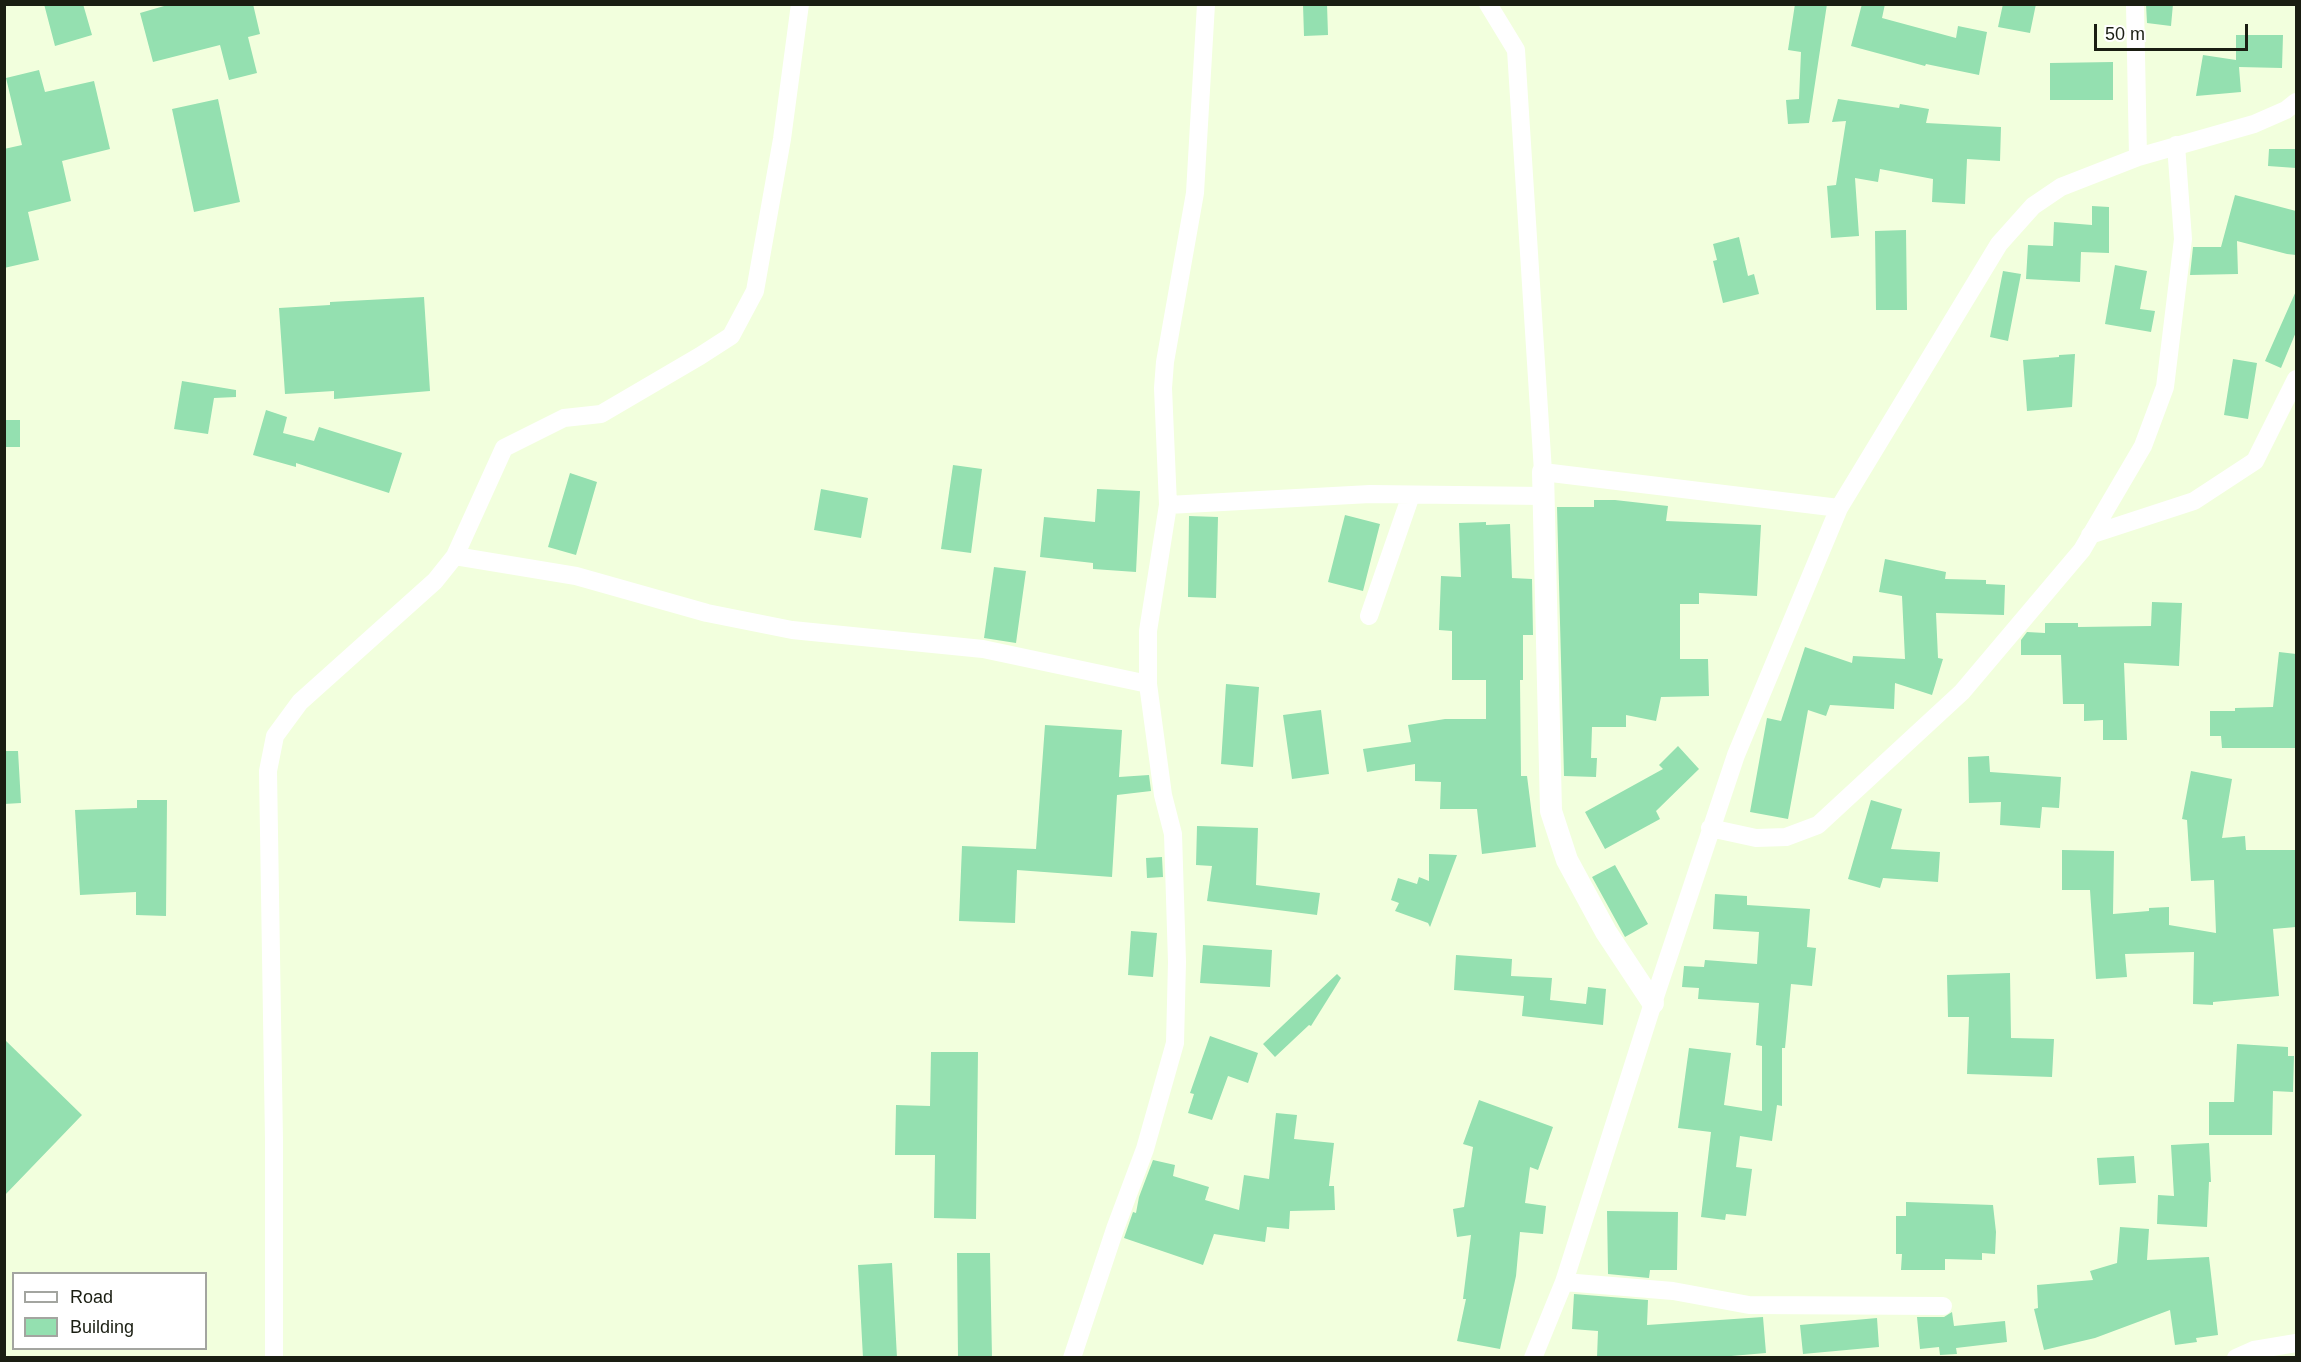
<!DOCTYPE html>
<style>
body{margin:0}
#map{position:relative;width:2301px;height:1362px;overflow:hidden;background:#f2ffdd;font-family:Arial,sans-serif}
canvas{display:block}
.frame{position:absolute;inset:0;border:6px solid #1a1e12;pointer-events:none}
.legend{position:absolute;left:12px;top:1272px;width:195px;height:78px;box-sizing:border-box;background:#fff;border:2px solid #a3a5a0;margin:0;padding:8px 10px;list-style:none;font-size:18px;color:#1a1e12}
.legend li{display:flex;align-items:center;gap:12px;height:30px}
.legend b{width:30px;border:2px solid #a3a5a0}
.scale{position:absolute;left:2094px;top:24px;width:154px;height:27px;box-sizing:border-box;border:3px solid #1a1e12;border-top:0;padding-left:8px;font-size:18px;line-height:21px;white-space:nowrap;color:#1a1e12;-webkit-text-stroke:4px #fff;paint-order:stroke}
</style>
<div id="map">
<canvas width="2301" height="1362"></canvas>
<div class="frame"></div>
<ul class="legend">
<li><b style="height:8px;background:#fff"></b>Road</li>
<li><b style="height:16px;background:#94e0b0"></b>Building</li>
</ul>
<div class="scale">50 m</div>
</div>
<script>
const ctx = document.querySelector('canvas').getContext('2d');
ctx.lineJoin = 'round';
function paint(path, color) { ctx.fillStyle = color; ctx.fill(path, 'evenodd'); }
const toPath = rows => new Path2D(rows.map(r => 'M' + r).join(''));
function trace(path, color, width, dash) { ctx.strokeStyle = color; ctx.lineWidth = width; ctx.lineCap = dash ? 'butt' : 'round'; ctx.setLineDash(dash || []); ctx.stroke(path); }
const building = toPath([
 [44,4,83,4,92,35,55,46],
 [171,4,253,4,260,34,248,37,257,73,229,80,220,45,153,62,140,13],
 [1303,4,1327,4,1328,35,1304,36],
 [1795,4,1827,4,1809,123,1788,124,1786,100,1799,99,1801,52,1788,50],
 [1862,4,1885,4,1882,18,1956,38,1958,26,1987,32,1979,75,1926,64,1925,66,1851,46],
 [2003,4,2036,4,2030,33,1998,27],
 [2146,4,2173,4,2171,26,2147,23],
 [2236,35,2283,35,2282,68,2239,67,2241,92,2196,96,2203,55,2236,60],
 [2113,62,2113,100,2050,100,2050,63],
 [39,70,45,92,94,81,110,149,62,161,71,201,28,212,39,260,4,268,4,149,22,145,6,78],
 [218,99,240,202,194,212,172,109],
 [1838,99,1899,108,1900,104,1929,109,1926,123,2001,127,2000,161,1967,159,1965,204,1932,202,1933,179,1880,169,1878,182,1855,178,1859,236,1831,238,1827,186,1836,185,1846,121,1832,122],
 [2269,149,2296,149,2296,168,2268,166],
 [2235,195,2296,211,2296,255,2287,254,2237,241,2238,274,2190,275,2193,247,2221,247],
 [2092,206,2109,207,2109,253,2081,252,2080,282,2026,279,2028,245,2053,246,2054,222,2092,225],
 [1906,230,1907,310,1876,310,1875,231],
 [1739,237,1748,276,1754,274,1759,294,1723,303,1713,261,1717,260,1713,244],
 [2115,265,2147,271,2140,309,2155,311,2151,332,2105,324],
 [2003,271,2021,274,2008,341,1990,337],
 [2296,291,2296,332,2281,368,2265,361],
 [424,297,430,391,334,399,334,391,285,394,279,308,330,305,330,302],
 [2075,354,2072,407,2027,411,2023,360,2059,357,2059,355],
 [2233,359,2257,363,2248,419,2224,415],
 [182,381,236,390,236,397,214,398,208,434,174,429],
 [266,410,287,417,283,433,314,441,319,427,402,453,389,493,296,463,296,467,253,455],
 [4,420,20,420,20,447,4,447],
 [953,465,982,469,971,553,941,549],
 [570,473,597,482,576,555,548,547],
 [821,489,868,498,861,538,814,530],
 [1097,489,1140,491,1136,572,1093,569,1093,563,1040,557,1044,517,1095,522],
 [1594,500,1615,500,1668,506,1666,521,1761,525,1757,596,1699,593,1699,604,1680,604,1680,659,1708,659,1709,696,1661,697,1656,721,1626,715,1626,727,1592,727,1591,758,1597,758,1596,777,1564,776,1557,507,1594,507],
 [1345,515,1380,524,1363,591,1328,582],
 [1189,516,1218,517,1216,598,1188,597],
 [1486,522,1486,525,1510,524,1512,578,1532,579,1533,635,1523,635,1523,680,1520,680,1521,776,1527,776,1536,847,1482,854,1477,809,1440,809,1441,782,1415,781,1415,764,1367,772,1363,749,1411,742,1408,725,1445,719,1486,719,1486,680,1452,680,1452,631,1439,630,1441,576,1461,577,1459,523],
 [1885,559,1946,572,1945,579,1986,580,1986,584,2005,585,2004,615,1936,613,1938,658,1943,659,1932,695,1895,683,1894,709,1830,705,1826,716,1808,710,1788,819,1750,812,1767,718,1781,721,1805,647,1852,663,1853,656,1905,659,1902,596,1879,592],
 [994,567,1026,571,1016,643,984,638],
 [2152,602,2182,603,2179,666,2124,663,2127,740,2103,740,2103,720,2084,721,2084,704,2063,704,2061,655,2021,655,2021,640,2027,632,2045,633,2045,623,2078,623,2078,627,2151,626],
 [2279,652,2296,654,2296,748,2222,748,2221,736,2210,736,2210,711,2235,711,2235,708,2273,707],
 [1226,684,1259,687,1253,767,1221,764],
 [1321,710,1329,774,1292,779,1283,715],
 [1045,725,1122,730,1119,777,1149,775,1151,791,1117,795,1112,877,1017,870,1015,923,959,921,962,846,1036,849],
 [1678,746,1699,769,1656,811,1660,819,1605,849,1585,812,1663,769,1659,765],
 [4,751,18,751,21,803,4,804],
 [1989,756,1990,772,2061,777,2059,808,2042,807,2040,828,2000,825,2001,802,1969,803,1968,757],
 [2191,771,2232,779,2222,838,2245,836,2246,850,2296,850,2296,927,2273,929,2279,996,2213,1002,2213,1005,2193,1004,2194,952,2125,954,2127,977,2096,979,2090,890,2062,890,2062,850,2114,851,2113,914,2149,911,2149,908,2169,907,2169,925,2216,933,2214,880,2191,881,2187,820,2182,819],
 [137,800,167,800,166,916,136,915,136,892,80,895,75,810,137,808],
 [1871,800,1902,809,1891,849,1940,852,1938,882,1883,878,1880,888,1848,879],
 [1197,826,1258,828,1256,885,1320,893,1317,915,1207,901,1212,866,1196,865],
 [1429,854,1457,855,1430,927,1428,923,1395,911,1399,903,1391,900,1398,878,1417,884,1419,877,1429,881],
 [1162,857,1163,877,1147,878,1146,858],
 [1615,865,1648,924,1625,937,1592,877],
 [1715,894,1747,896,1747,905,1810,909,1807,947,1816,948,1812,986,1791,984,1785,1048,1782,1048,1782,1106,1777,1105,1772,1141,1740,1136,1736,1167,1752,1169,1746,1216,1726,1214,1725,1220,1701,1217,1711,1132,1678,1128,1689,1048,1731,1053,1724,1105,1762,1111,1762,1046,1756,1045,1759,1003,1698,999,1699,988,1682,987,1684,966,1704,967,1705,960,1757,964,1759,932,1713,929],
 [1131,931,1157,933,1153,977,1128,975],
 [1203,945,1272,950,1270,987,1200,983],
 [1456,955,1512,959,1511,976,1552,978,1550,1000,1586,1004,1588,987,1606,989,1603,1025,1522,1016,1524,996,1454,990],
 [2010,973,2011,1038,2054,1039,2052,1077,1967,1074,1969,1017,1948,1017,1947,975],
 [1337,974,1341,978,1311,1026,1309,1025,1275,1057,1263,1044],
 [1210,1036,1258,1053,1248,1083,1228,1076,1212,1120,1188,1113,1194,1094,1190,1093],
 [4,1039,82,1115,4,1196],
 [2237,1044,2288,1047,2288,1056,2294,1056,2293,1092,2273,1091,2272,1135,2209,1135,2209,1102,2234,1102],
 [931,1052,978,1052,976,1219,934,1218,935,1155,895,1155,896,1105,930,1106],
 [1479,1100,1553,1127,1538,1170,1530,1167,1525,1203,1546,1206,1543,1234,1520,1232,1516,1276,1500,1349,1457,1341,1466,1299,1463,1299,1471,1235,1457,1237,1453,1209,1464,1207,1473,1147,1463,1144],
 [1276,1113,1297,1115,1294,1139,1334,1143,1329,1186,1334,1186,1335,1210,1290,1211,1289,1229,1267,1227,1265,1242,1214,1234,1203,1265,1124,1238,1133,1212,1136,1213,1139,1197,1153,1160,1175,1165,1173,1176,1209,1187,1205,1200,1239,1210,1244,1175,1269,1179],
 [2209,1143,2211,1182,2209,1182,2207,1227,2157,1224,2158,1195,2174,1196,2171,1145],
 [2134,1156,2136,1183,2099,1185,2097,1158],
 [1906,1202,1993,1205,1996,1232,1995,1254,1982,1253,1982,1260,1945,1259,1945,1270,1901,1270,1902,1254,1896,1254,1896,1216,1906,1216],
 [1607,1211,1678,1212,1677,1270,1650,1270,1649,1278,1608,1274],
 [2120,1227,2149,1229,2147,1260,2209,1257,2218,1335,2196,1338,2197,1342,2175,1345,2170,1310,2095,1338,2044,1350,2034,1309,2038,1308,2037,1285,2093,1280,2090,1271,2117,1263],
 [957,1253,990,1253,992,1358,958,1358],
 [892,1263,897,1358,863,1358,858,1265],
 [1574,1294,1648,1300,1647,1325,1763,1317,1766,1353,1708,1358,1597,1358,1598,1331,1572,1329],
 [1952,1312,1954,1326,2005,1321,2007,1342,1956,1348,1957,1354,1940,1355,1939,1347,1920,1349,1917,1317,1944,1317],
 [1877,1318,1879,1347,1803,1354,1800,1325]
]);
const minor = toPath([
 [1488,4,1516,50,1543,472,1839,508],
 [2135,4,2138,157],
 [1168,505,1370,494,1544,496],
 [2090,535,2194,501,2255,461,2296,379],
 [455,556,576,576,707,613,792,630,983,649,1148,684],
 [1369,616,1411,495],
 [1710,828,1756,838,1786,837,1818,825,1962,692,2082,550,2143,446,2165,387,2183,239,2176,145],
 [1564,1282,1673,1291,1749,1305,1943,1306],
 [274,1358,274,1140,268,771,275,736,300,702,435,581,455,556,504,448,564,418,601,414,700,356,731,336,755,291,782,139,800,4],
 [1072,1358,1115,1229,1145,1149,1175,1043,1177,962,1173,834,1163,795,1148,684,1148,631,1168,505,1163,388,1165,362,1195,193,1206,4],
 [1533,1358,1564,1282,1653,1003,1736,755,1839,508,1999,244,2033,206,2061,187,2138,157,2254,124,2286,110,2296,102],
 [2236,1358,2254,1350,2296,1343]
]);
const tertiary = toPath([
 [1543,472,1551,811,1567,860,1606,932,1653,1003]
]);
paint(building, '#94e0b0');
trace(minor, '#fff', 18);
trace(tertiary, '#fff', 22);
</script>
